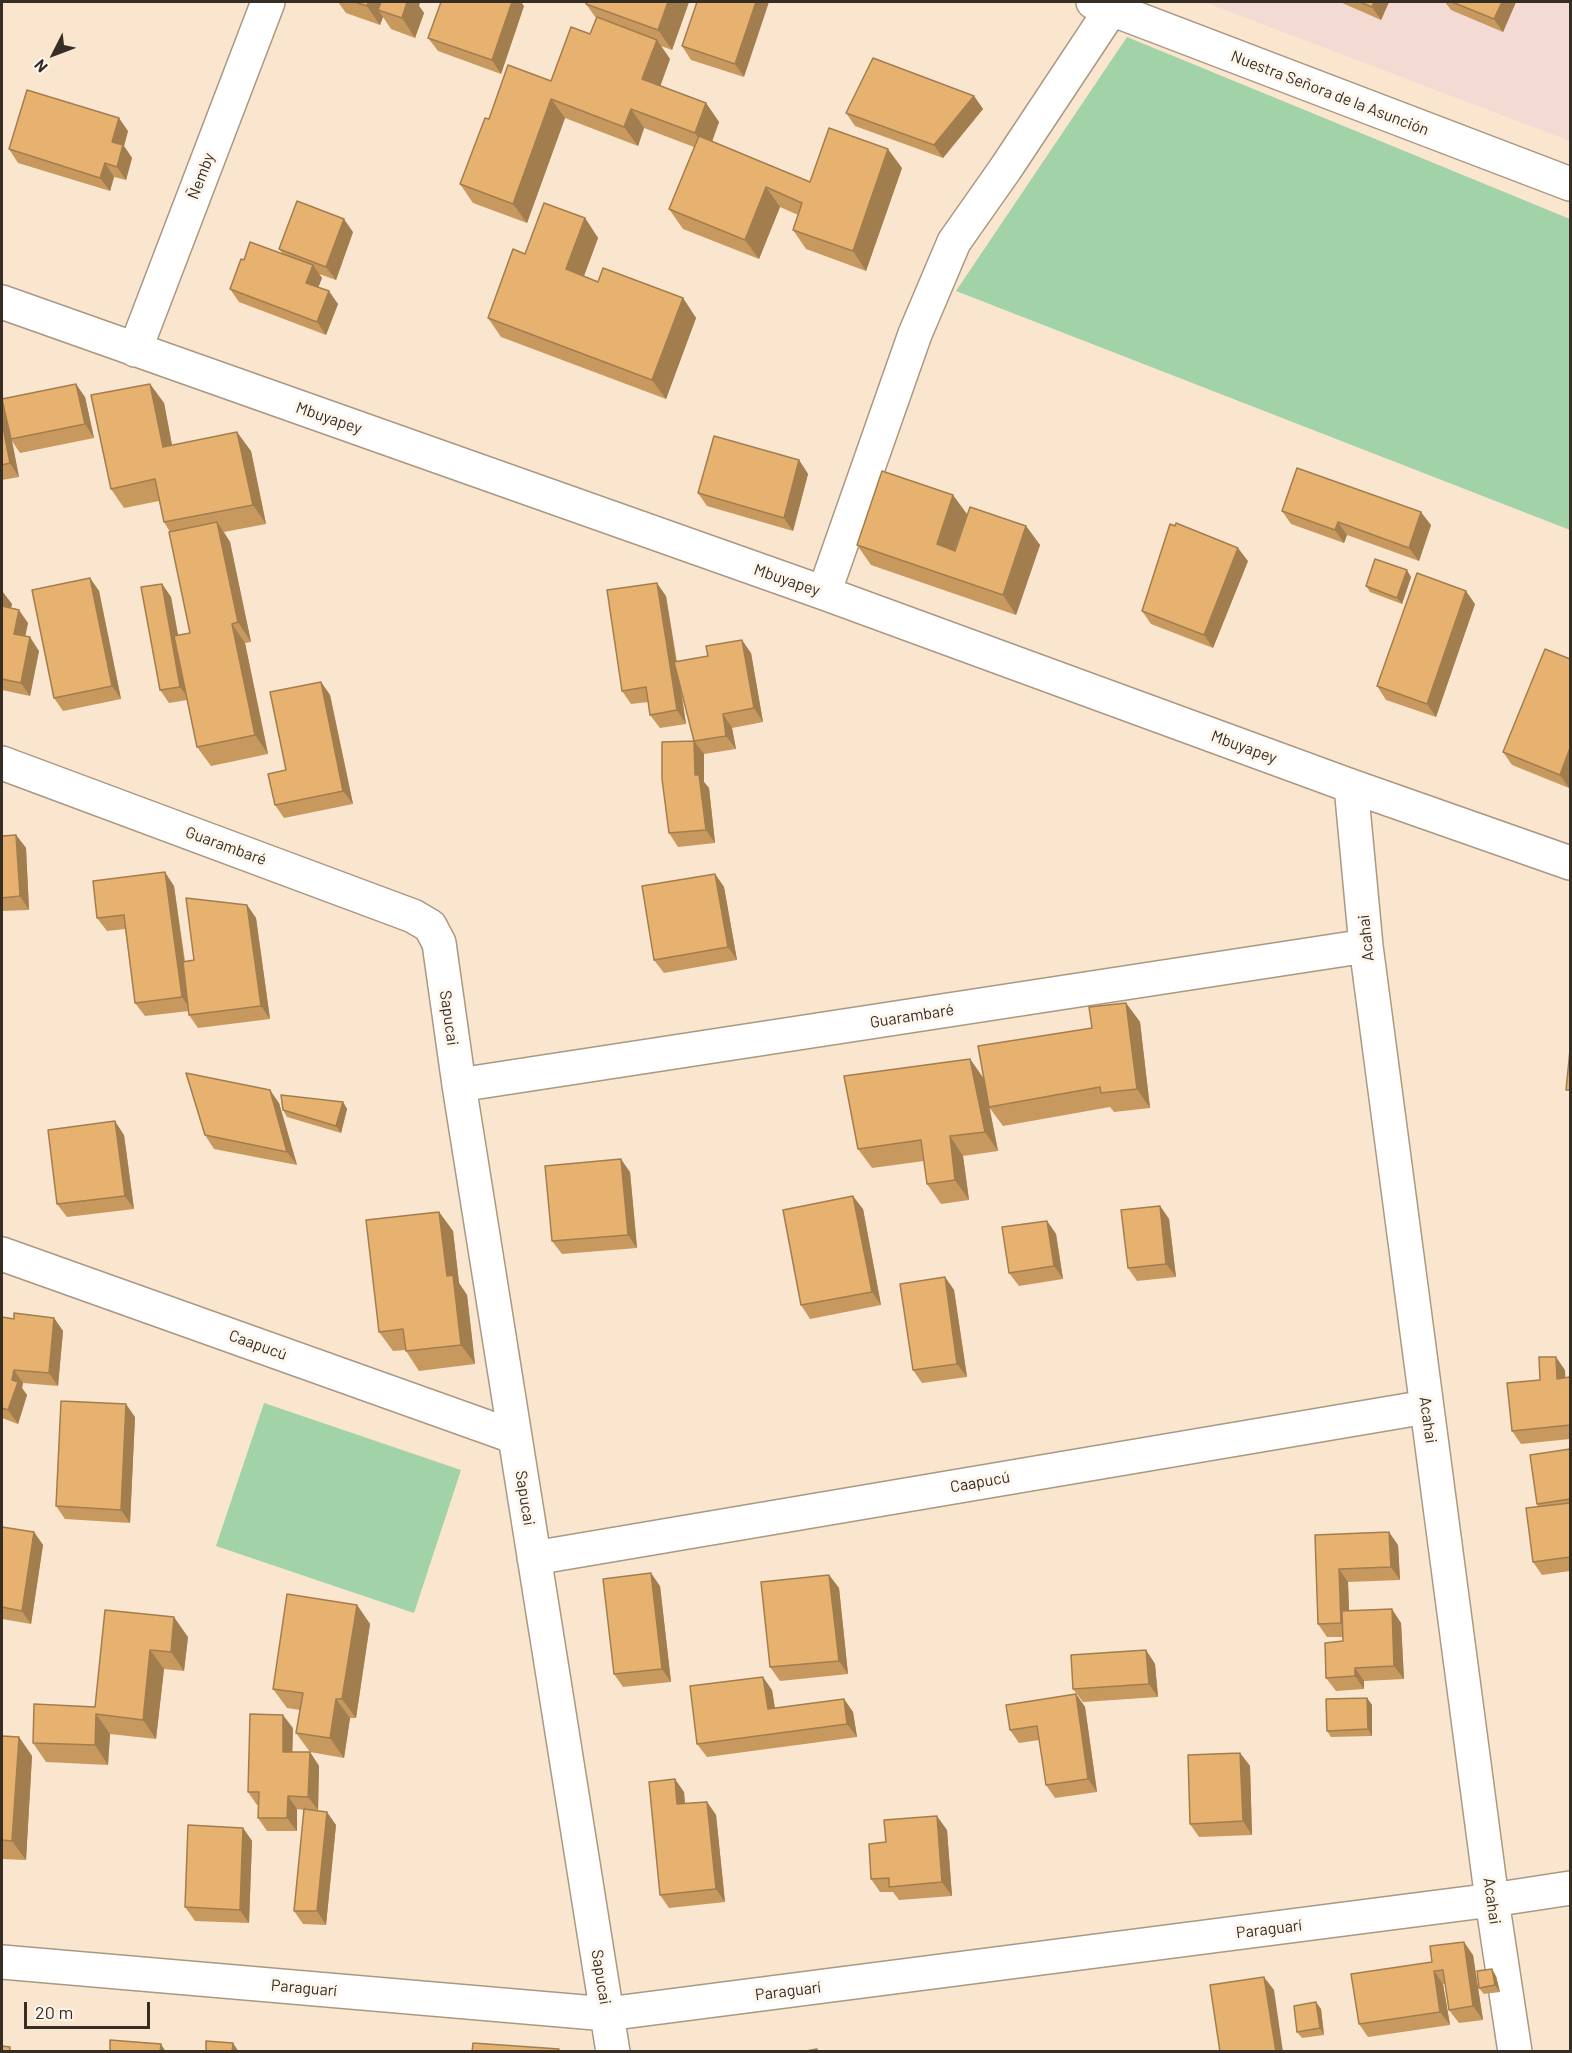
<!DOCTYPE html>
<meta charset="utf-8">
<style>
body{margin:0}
#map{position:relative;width:1572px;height:2053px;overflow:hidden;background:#fae6cf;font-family:Barlow,sans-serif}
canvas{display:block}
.frame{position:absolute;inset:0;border:3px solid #362e25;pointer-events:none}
.north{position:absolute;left:24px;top:24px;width:60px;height:60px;-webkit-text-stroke:4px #fef6ed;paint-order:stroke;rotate:228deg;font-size:16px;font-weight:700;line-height:24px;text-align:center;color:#362e25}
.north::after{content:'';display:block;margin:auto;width:21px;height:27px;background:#362e25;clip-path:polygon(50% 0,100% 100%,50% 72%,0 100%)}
.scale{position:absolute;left:24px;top:2002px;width:126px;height:27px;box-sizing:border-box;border:3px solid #362e25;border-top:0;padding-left:8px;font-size:18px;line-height:21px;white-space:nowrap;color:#362e25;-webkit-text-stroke:4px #fef6ed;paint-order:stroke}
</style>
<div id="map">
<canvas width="1572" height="2053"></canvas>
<div class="frame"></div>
<div class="north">N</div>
<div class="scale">20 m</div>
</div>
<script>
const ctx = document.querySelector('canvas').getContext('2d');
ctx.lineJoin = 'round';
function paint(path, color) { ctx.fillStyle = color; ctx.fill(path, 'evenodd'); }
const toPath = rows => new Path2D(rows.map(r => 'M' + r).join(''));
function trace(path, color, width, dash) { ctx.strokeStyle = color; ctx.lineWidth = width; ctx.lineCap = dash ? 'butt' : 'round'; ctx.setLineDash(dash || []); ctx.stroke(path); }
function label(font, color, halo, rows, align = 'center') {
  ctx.font = font + ' Barlow,sans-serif'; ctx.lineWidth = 6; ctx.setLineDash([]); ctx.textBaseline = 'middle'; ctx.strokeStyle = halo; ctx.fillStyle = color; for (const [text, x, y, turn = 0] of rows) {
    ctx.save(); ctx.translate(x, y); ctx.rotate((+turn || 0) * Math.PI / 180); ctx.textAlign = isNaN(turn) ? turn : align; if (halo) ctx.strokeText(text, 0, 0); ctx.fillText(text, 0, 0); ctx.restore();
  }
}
const commercial = toPath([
 [1204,2,1570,2,1570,141]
]);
const green = toPath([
 [1127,37,1570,219,1570,530,956,291],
 [264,1403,461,1470,414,1613,216,1546]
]);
const minor = toPath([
 [1093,2,1570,184],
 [2,302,824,593,1351,786,1570,863],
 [135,350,268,2],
 [824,593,915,334,954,242,1006,168,1116,2],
 [2,763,413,916,430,926,439,943,459,1085,613,2052],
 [1351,786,1366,946,1492,1900,1515,2052],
 [459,1085,1366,946],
 [2,1254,515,1437],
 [534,1558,1426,1407],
 [2,1962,607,2014,1492,1900,1570,1888]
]);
const wall = toPath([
 [338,2,420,2,419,6,424,13,415,38,391,29,383,17,380,25,346,13],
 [689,2,672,50,661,46,670,59,660,86,706,103,719,122,712,142,810,182,902,168,866,271,806,249,793,230,798,215,780,207,759,259,683,229,669,209,694,147,644,128,638,146,565,118,527,223,473,203,460,184,489,119,551,81,590,34,596,18,586,4],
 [697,2,744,77,691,60,682,46],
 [1340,2,1389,2,1381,20],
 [1445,2,1516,2,1503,32,1451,10],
 [524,6,501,74,438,51,428,38],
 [974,96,983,109,943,158,855,126,846,113],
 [128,131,124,146,132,158,126,180,114,177,110,191,18,163,9,149],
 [585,218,598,238,584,276,598,282,683,298,696,318,666,399,501,337,488,318,525,254],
 [353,232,336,280,319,274,322,278,318,287,338,304,326,335,239,302,230,289,244,260,283,254,279,249],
 [150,384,164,403,172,445,251,451,266,524,224,532,230,542,251,642,245,643,268,754,211,766,197,747,187,700,169,703,160,690,162,584,171,597,178,635,190,633,170,532,164,522,159,501,124,508,111,489],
 [2,391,3,399,85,397,94,438,20,453,12,441,19,477,2,480],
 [799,460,808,474,793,531,707,506,698,493],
 [1282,511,1431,525,1419,561,1347,535,1344,543,1291,524],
 [967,514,1026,526,1040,545,1016,615,871,565,857,545],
 [1248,561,1213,648,1151,624,1142,611],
 [1411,577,1402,604,1370,592,1366,586],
 [90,578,99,591,121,699,63,711,54,698],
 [2,591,12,604,11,608,28,623,25,636,39,651,30,696,2,690],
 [666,596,677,662,751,653,763,722,732,728,736,749,704,754,704,782,709,788,715,843,678,847,669,833,694,741,681,689,686,724,660,728,650,715,648,702,631,704,622,691],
 [1475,604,1436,717,1386,700,1377,686],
 [1545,649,1569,788,1512,765,1503,752],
 [321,682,330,695,353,804,284,818,275,805,286,770],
 [16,835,26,848,29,910,2,911,2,836],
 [715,874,724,887,737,960,664,973,654,960],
 [174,886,185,961,194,960,247,905,256,918,270,1019,198,1028,189,1015,189,1011,145,1016,135,1003,125,929,107,931,97,918],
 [1126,1003,1140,1022,1150,1108,1114,1112,1110,1107,1003,1126,989,1107,998,1151,963,1156,969,1200,941,1204,927,1184,924,1161,872,1168,858,1149,970,1059,984,1079,1092,1028],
 [343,1102,347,1109,341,1133,287,1117,283,1110],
 [279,1103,297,1165,214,1149,205,1135],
 [124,1135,134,1209,67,1217,57,1204],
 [630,1172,637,1248,562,1254,552,1241],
 [1160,1206,1169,1219,1176,1277,1137,1281,1128,1268],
 [863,1209,881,1305,810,1319,801,1305],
 [439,1212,453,1231,459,1283,467,1295,475,1364,419,1371,406,1351,405,1350,393,1351,379,1332],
 [1047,1221,1056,1234,1063,1279,1019,1286,1009,1273],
 [945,1277,954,1290,967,1377,922,1383,913,1370],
 [2,1317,14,1319,54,1318,63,1331,58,1386,23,1383,22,1388,27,1395,18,1424,2,1418],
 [1565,1370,1565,1378,1570,1377,1570,1439,1521,1444,1512,1431,1540,1380],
 [135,1417,130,1523,65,1519,56,1506],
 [1570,1449,1570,1571,1542,1575,1533,1562,1538,1507,1537,1504],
 [2,1527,34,1532,43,1545,31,1624,2,1619],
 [1315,1535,1398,1545,1400,1580,1348,1582,1349,1611,1401,1623,1404,1679,1364,1681,1364,1689,1336,1691,1326,1678,1343,1641,1343,1637,1327,1637,1318,1624],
 [829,1575,839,1588,848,1674,780,1681,770,1667],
 [660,1586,671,1682,623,1687,614,1674],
 [357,1605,370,1624,356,1718,350,1718,344,1758,310,1752,296,1733,300,1710,287,1708,273,1689],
 [105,1610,188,1637,184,1671,164,1669,156,1739,110,1734,108,1765,46,1762,33,1743,95,1707],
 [1146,1650,1155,1664,1158,1697,1083,1702,1073,1689],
 [772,1690,775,1708,844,1699,853,1712,857,1737,707,1757,697,1744],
 [1076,1694,1085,1707,1097,1792,1055,1798,1046,1785,1039,1740,1019,1743,1010,1730],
 [1367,1698,1372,1705,1372,1736,1331,1737,1327,1731],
 [293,1728,292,1752,310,1752,319,1766,318,1810,307,1810,336,1825,326,1925,303,1924,294,1911,304,1810,297,1809,297,1831,267,1831,258,1818,258,1805,257,1805,248,1792],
 [2,1736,19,1737,32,1756,26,1860,2,1859],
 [1240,1753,1250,1766,1252,1835,1199,1837,1190,1824],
 [684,1792,685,1804,707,1802,716,1815,725,1902,669,1908,660,1895],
 [243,1828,252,1841,249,1923,195,1921,185,1907],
 [947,1830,952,1896,899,1900,893,1892,880,1892,871,1879,886,1842],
 [1473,1955,1483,2020,1459,2023,1449,2010,1445,1984,1443,1984,1450,2025,1368,2037,1359,2024,1432,1962],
 [1496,1976,1500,1992,1484,1994,1479,1988],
 [1321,2009,1324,2035,1302,2038,1297,2032]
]);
const shadedWall = toPath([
 [368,2,388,2,378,10,383,17,380,25,367,6],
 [407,2,420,2,419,6,424,13,415,38,402,18],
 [512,2,521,2,524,6,501,74,492,60],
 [668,2,689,2,672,50,658,30],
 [756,2,769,2,744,77,735,64],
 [1374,2,1389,2,1381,20,1372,7],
 [1502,2,1516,2,1503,32,1494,19],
 [657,40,670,59,656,98,642,79],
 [974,96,983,109,943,158,934,145],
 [551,99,565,118,527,223,513,204],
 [706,103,719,122,708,152,695,133],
 [631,109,644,128,638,146,624,127],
 [119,118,128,131,124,146,132,158,126,180,117,167,112,142],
 [888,149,902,168,866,271,853,251],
 [105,163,114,177,110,191,100,178],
 [766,187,780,207,759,259,745,240],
 [585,218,598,238,579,289,566,269],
 [344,219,353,232,336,280,326,267],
 [313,265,322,278,315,296,306,283],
 [329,291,338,304,326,335,317,322],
 [683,298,696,318,666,399,652,380],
 [76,384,85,397,94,438,85,424],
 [150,384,164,403,176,466,163,447],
 [2,391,19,477,10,463,2,422],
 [237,432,251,451,266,524,253,505],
 [799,460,808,474,793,531,784,518],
 [953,495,967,514,950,563,937,544],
 [1421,512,1431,525,1419,561,1409,548],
 [217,522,230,542,251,642,238,622],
 [1338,522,1347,535,1344,543,1335,530],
 [1026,526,1040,545,1016,615,1003,595],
 [1238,548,1248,561,1213,648,1204,635],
 [1407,570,1411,577,1402,604,1397,598],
 [90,578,99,591,121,699,112,686],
 [657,583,666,596,686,724,677,710],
 [162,584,171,597,190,700,180,687],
 [2,591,12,604,8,619,2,609],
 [1466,591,1475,604,1436,717,1427,704],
 [19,610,28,623,23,647,14,634],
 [232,624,245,643,268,754,255,735],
 [30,637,39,651,30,696,21,683],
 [742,640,751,653,763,722,754,708],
 [321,682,330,695,353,804,343,791],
 [723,714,732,728,736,749,726,736],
 [694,741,704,754,704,782,709,788,715,843,706,830,695,775],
 [1570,748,1570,784,1569,788,1560,775],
 [16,835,26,848,29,910,20,896],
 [165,872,174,886,191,1010,182,997],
 [715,874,724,887,737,960,728,947],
 [247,905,256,918,270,1019,261,1006],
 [1126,1003,1140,1022,1150,1108,1137,1089],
 [970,1059,984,1079,998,1151,985,1132],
 [270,1090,279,1103,297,1165,287,1152],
 [343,1102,347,1109,341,1133,336,1126],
 [115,1121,124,1135,134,1209,125,1196],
 [950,1136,963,1156,969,1200,955,1180],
 [621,1159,630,1172,637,1248,628,1235],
 [853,1196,863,1209,881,1305,872,1292],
 [1160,1206,1169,1219,1176,1277,1166,1264],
 [439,1212,453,1231,459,1283,467,1295,475,1364,461,1345,447,1276],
 [1047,1221,1056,1234,1063,1279,1054,1266],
 [945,1277,954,1290,967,1377,957,1364],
 [54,1318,63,1331,58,1386,49,1373],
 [1556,1357,1565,1370,1566,1392,1557,1379],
 [14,1370,23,1383,22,1388,27,1395,18,1424,8,1410],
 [126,1404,135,1417,130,1523,121,1510],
 [34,1532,43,1545,31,1624,22,1611],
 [1389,1532,1398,1545,1400,1580,1391,1567],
 [1339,1569,1348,1582,1350,1636,1341,1623],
 [651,1573,660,1586,671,1682,662,1669],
 [829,1575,839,1588,848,1674,839,1661],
 [357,1605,370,1624,356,1718,342,1699],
 [1392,1609,1401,1623,1404,1679,1394,1666],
 [174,1617,188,1637,184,1671,171,1652],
 [150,1650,164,1669,156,1739,143,1720],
 [1146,1650,1155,1664,1158,1697,1149,1684],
 [1355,1668,1364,1681,1364,1689,1355,1676],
 [763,1677,772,1690,777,1722,768,1709],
 [1076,1694,1085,1707,1097,1792,1088,1779],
 [1367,1698,1372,1705,1372,1736,1368,1729],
 [336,1699,350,1718,344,1758,330,1738],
 [844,1699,853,1712,857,1737,847,1724],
 [96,1714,110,1734,108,1765,95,1745],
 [283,1715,293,1728,292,1765,283,1752],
 [19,1737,32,1756,26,1860,12,1841],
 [310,1752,319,1766,318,1810,308,1797],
 [1240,1753,1250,1766,1252,1835,1243,1821],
 [675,1779,684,1792,686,1818,677,1804],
 [288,1796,297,1809,297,1831,287,1818],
 [707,1802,716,1815,725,1902,716,1889],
 [327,1812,336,1825,326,1925,317,1911],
 [937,1816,947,1830,952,1896,942,1882],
 [243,1828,252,1841,249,1923,240,1910],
 [1464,1942,1473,1955,1483,2020,1473,2006],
 [1492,1969,1496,1976,1500,1992,1495,1985],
 [1434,1971,1443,1984,1450,2025,1440,2012],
 [1264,1977,1274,1990,1283,2052,1276,2052],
 [1316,2002,1321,2009,1324,2035,1320,2028],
 [233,2043,239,2052,232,2052],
 [161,2044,166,2052,160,2052]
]);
const building = toPath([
 [355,2,368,2,367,6,355,2],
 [381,2,407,2,402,18,378,10,381,2],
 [441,2,512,2,492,60,428,38,441,2],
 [587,2,668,2,658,30,586,4,587,2],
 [697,2,756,2,735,64,682,46,697,2],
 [1360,2,1374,2,1372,7,1360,2],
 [1452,2,1502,2,1494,19,1452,2],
 [597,17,657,40,642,79,706,103,695,133,631,109,624,127,551,99,513,204,460,184,485,118,489,119,508,65,551,81,571,27,590,34,597,17],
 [873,58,974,96,934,145,846,113,873,58],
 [27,90,119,118,112,142,123,145,117,167,105,163,100,178,9,149,27,90],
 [829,128,888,149,853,251,793,230,802,203,766,187,745,240,669,209,699,136,810,182,829,128],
 [297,201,344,219,326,267,279,249,297,201],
 [544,203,585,218,566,269,598,282,603,268,683,298,652,380,488,318,513,249,525,254,544,203],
 [250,242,313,265,306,283,329,291,317,322,230,289,241,259,244,260,250,242],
 [76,384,85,424,11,439,2,399,76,384],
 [150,384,163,447,237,432,253,505,164,522,155,479,111,489,91,395,150,384],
 [2,422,10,463,2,465,2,422],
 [714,436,799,460,784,518,698,493,714,436],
 [1297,468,1421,512,1409,548,1338,522,1335,530,1282,511,1297,468],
 [882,471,953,495,937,544,955,551,970,507,1026,526,1003,595,857,545,882,471],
 [217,522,238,622,232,624,255,735,197,747,174,636,190,633,169,532,217,522],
 [1176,523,1238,548,1204,635,1142,611,1170,524,1175,526,1176,523],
 [1375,559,1407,570,1397,598,1366,586,1375,559],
 [1417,573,1466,591,1427,704,1377,686,1417,573],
 [90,578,112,686,54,698,32,590,90,578],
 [657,583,677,710,650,715,646,687,622,691,607,590,657,583],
 [162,584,180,687,160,690,141,587,162,584],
 [2,606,19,610,14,634,30,637,21,683,2,679,2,606],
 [742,640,754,708,723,714,726,736,694,741,674,662,708,656,706,646,742,640],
 [1545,649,1570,659,1570,748,1560,775,1503,752,1545,649],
 [321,682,343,791,275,805,268,774,286,770,270,692,321,682],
 [694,741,695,775,699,775,706,830,669,833,662,779,662,742,694,741],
 [16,835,20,896,2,898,2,836,16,835],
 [165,872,182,997,135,1003,124,915,97,918,93,881,165,872],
 [715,874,728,947,654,960,642,886,715,874],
 [186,898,247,905,261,1006,189,1015,183,962,194,960,186,898],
 [1126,1003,1137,1089,1101,1093,1100,1087,989,1107,978,1046,1092,1028,1089,1007,1126,1003],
 [1570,1050,1570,1090,1566,1090,1570,1050],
 [970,1059,985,1132,950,1136,955,1180,927,1184,921,1140,858,1149,844,1076,970,1059],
 [186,1073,270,1090,287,1152,205,1135,186,1073],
 [281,1095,343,1102,336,1126,283,1110,281,1095],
 [115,1121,125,1196,57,1204,48,1130,115,1121],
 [621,1159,628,1235,552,1241,545,1166,621,1159],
 [853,1196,872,1292,801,1305,783,1210,853,1196],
 [1160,1206,1166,1264,1128,1268,1121,1210,1160,1206],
 [439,1212,447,1276,453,1275,461,1345,406,1351,403,1329,379,1332,366,1220,439,1212],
 [1047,1221,1054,1266,1009,1273,1002,1227,1047,1221],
 [945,1277,957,1364,913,1370,900,1284,945,1277],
 [14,1313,54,1318,49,1373,14,1370,12,1380,18,1382,8,1410,2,1408,2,1317,14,1319,14,1313],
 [1539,1357,1556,1357,1557,1379,1570,1377,1570,1425,1512,1431,1507,1383,1540,1380,1539,1357],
 [61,1401,126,1404,121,1510,56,1506,61,1401],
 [1570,1449,1570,1499,1537,1504,1530,1455,1570,1449],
 [1570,1503,1570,1557,1533,1562,1526,1508,1570,1503],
 [2,1527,34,1532,22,1611,2,1607,2,1527],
 [1389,1532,1391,1567,1339,1569,1341,1623,1318,1624,1315,1535,1389,1532],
 [651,1573,662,1669,614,1674,603,1579,651,1573],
 [829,1575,839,1661,770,1667,761,1582,829,1575],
 [287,1594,357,1605,342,1699,336,1699,330,1738,296,1733,303,1693,273,1689,287,1594],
 [1392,1609,1394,1666,1355,1668,1355,1676,1326,1678,1325,1643,1343,1641,1342,1611,1392,1609],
 [105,1610,174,1617,171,1652,150,1650,143,1720,96,1714,95,1745,33,1743,34,1704,95,1707,105,1610],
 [1146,1650,1149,1684,1073,1689,1071,1655,1146,1650],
 [763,1677,768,1709,844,1699,847,1724,697,1744,690,1686,763,1677],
 [1076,1694,1088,1779,1046,1785,1037,1726,1010,1730,1006,1705,1076,1694],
 [1367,1698,1368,1729,1327,1731,1326,1699,1367,1698],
 [250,1714,283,1715,283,1752,310,1752,308,1797,288,1796,287,1818,258,1818,259,1792,248,1792,250,1714],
 [2,1736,19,1737,12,1841,2,1840,2,1736],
 [1240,1753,1243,1821,1190,1824,1188,1755,1240,1753],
 [675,1779,677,1804,707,1802,716,1889,660,1895,649,1782,675,1779],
 [304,1809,327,1812,317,1911,294,1911,304,1809],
 [937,1816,942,1882,889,1887,889,1878,871,1879,869,1844,886,1842,884,1820,937,1816],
 [188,1825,243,1828,240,1910,185,1907,188,1825],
 [1464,1942,1473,2006,1449,2010,1443,1970,1434,1971,1440,2012,1359,2024,1351,1974,1432,1962,1430,1946,1464,1942],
 [1492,1969,1495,1985,1479,1988,1477,1971,1492,1969],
 [1264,1977,1276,2052,1220,2052,1210,1985,1264,1977],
 [1316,2002,1320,2028,1297,2032,1294,2006,1316,2002],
 [110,2040,161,2044,160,2052,110,2052,110,2040],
 [206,2041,233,2043,232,2052,206,2052,206,2041],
 [473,2043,559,2049,559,2052,472,2052,473,2043],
 [2,2046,10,2047,10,2052,2,2052,2,2046],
 [817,2049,817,2052,800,2052,817,2049]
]);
const streetNames = [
 ["Nuestra Señora de la Asunción",1330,93,21],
 ["Ñemby",201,176,-69],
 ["Mbuyapey",329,418,19],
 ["Mbuyapey",787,580,19],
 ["Mbuyapey",1244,747,20],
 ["Guarambaré",226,846,20],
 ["Acahai",1366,938,-96],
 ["Guarambaré",912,1016,-9],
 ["Sapucai",449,1018,82],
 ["Caapucú",258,1345,20],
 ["Acahai",1428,1420,82],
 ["Caapucú",980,1482,-10],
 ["Sapucai",525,1498,81],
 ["Acahai",1492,1901,82],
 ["Paraguarí",1269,1929,-7],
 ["Sapucai",601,1977,81],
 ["Paraguarí",304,1988,5],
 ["Paraguarí",788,1991,-7]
];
paint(commercial, '#f3dad3');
paint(green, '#a2d2a7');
trace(minor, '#ab9883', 36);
trace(minor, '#fff', 33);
paint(wall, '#c7995f');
paint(shadedWall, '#a27d4e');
paint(building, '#e7b26f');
trace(building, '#a27d4e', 1.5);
label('16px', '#362e25', '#fef6ed', streetNames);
</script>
